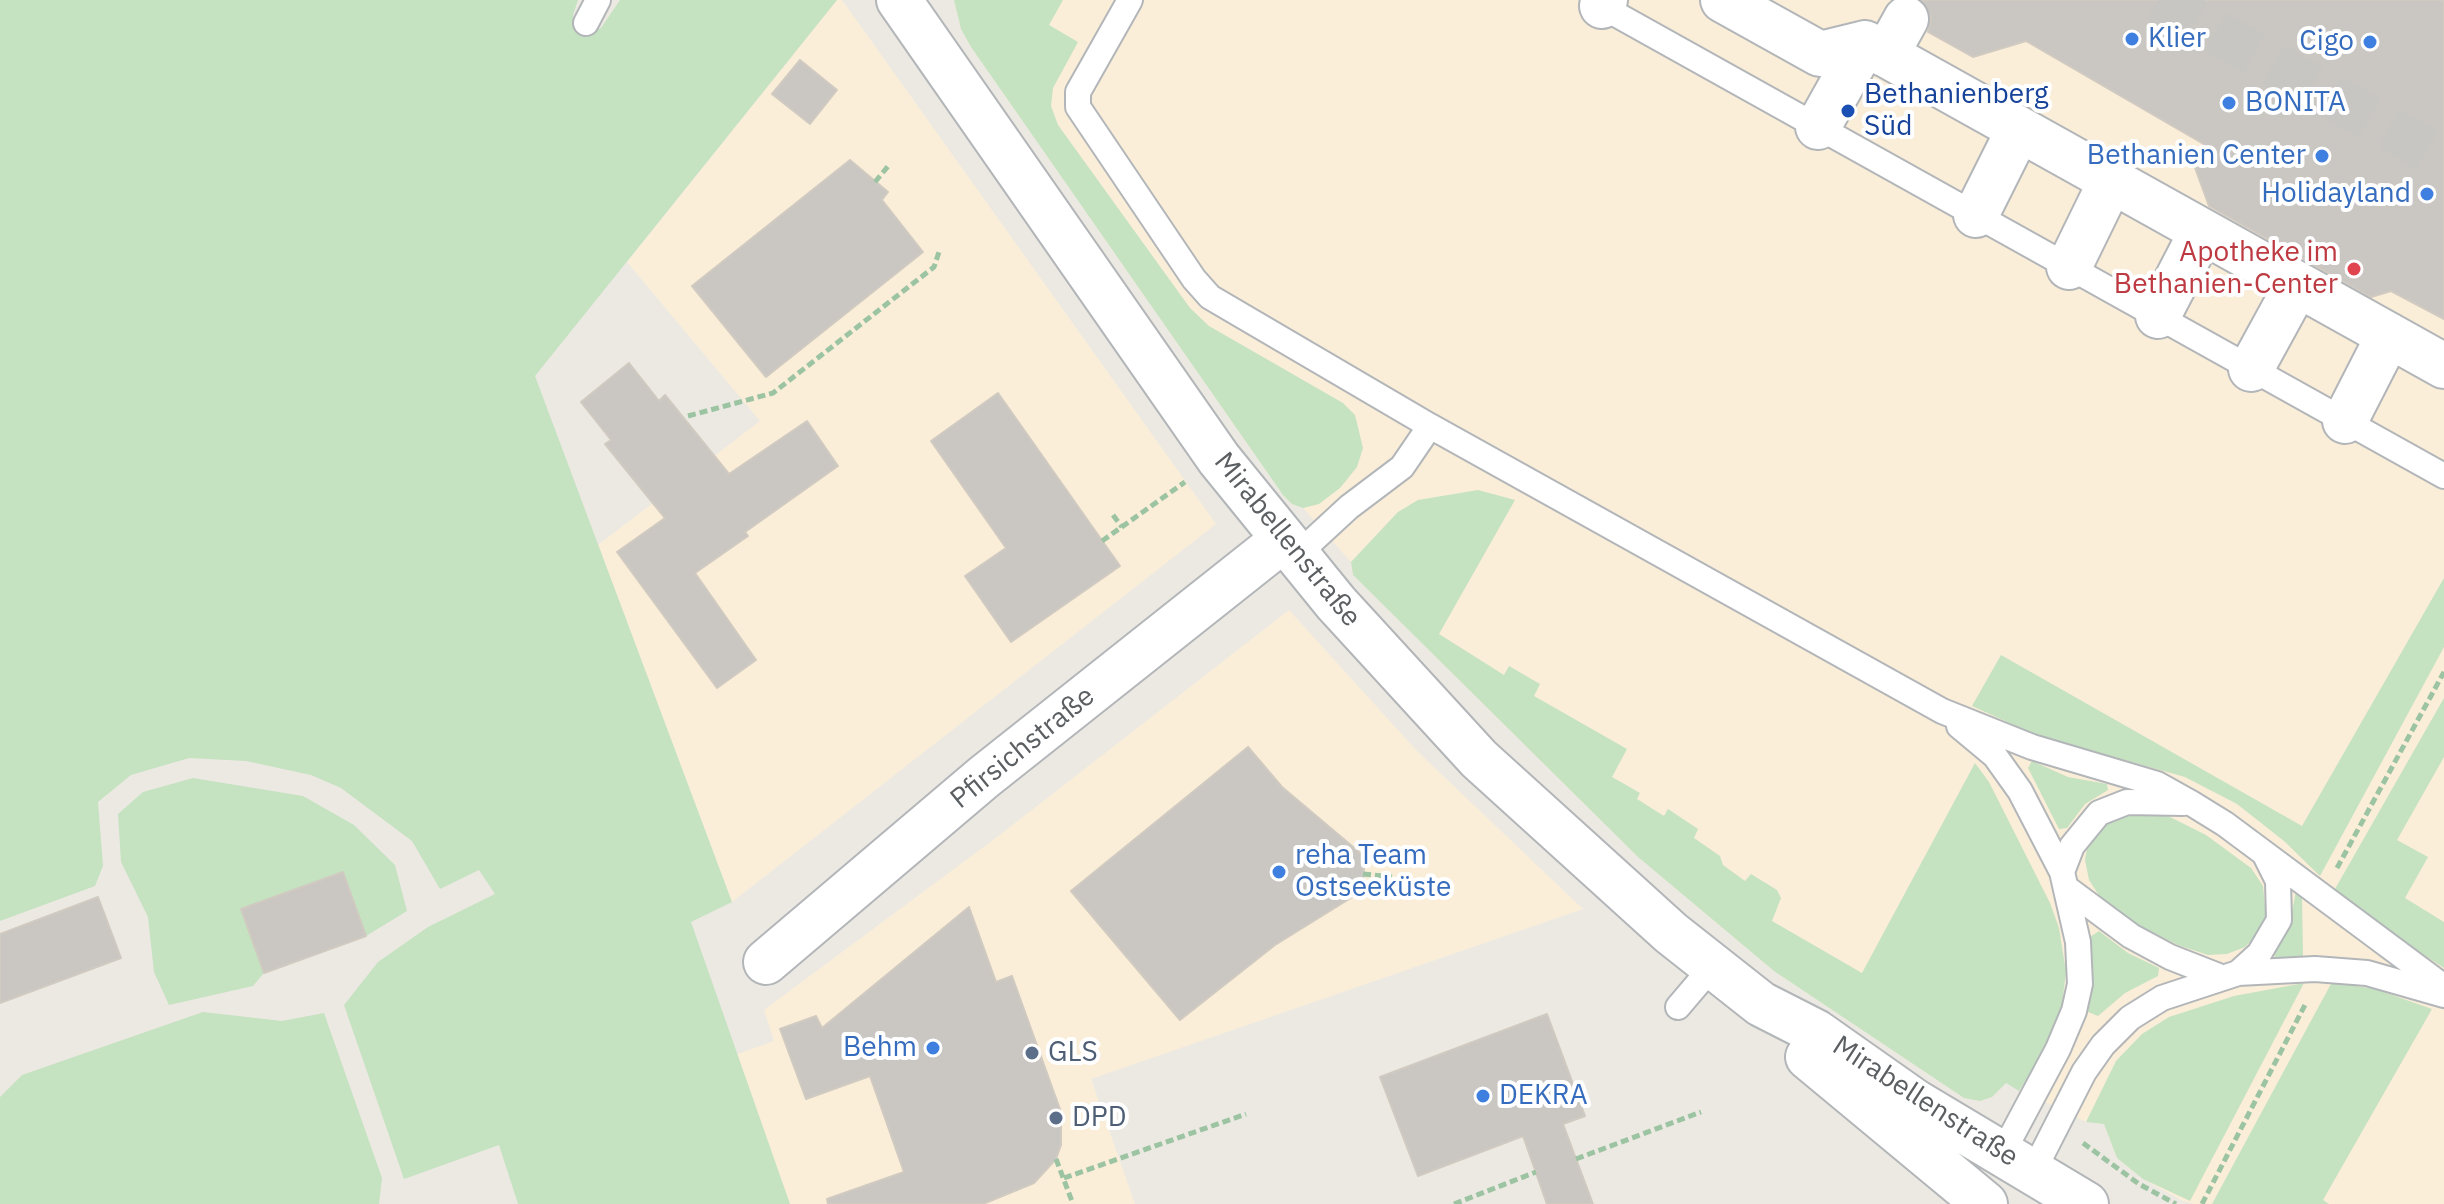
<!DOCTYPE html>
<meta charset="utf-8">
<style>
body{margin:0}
canvas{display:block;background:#ece9e2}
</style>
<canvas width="2444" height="1204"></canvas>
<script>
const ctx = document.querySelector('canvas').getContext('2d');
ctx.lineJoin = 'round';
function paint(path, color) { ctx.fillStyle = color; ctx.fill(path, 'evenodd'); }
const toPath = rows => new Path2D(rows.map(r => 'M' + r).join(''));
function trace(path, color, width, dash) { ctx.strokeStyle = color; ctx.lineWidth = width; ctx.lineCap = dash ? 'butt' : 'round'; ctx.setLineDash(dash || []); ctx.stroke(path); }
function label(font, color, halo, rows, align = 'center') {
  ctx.font = font + ' "IBM Plex Sans",sans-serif'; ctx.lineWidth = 8; ctx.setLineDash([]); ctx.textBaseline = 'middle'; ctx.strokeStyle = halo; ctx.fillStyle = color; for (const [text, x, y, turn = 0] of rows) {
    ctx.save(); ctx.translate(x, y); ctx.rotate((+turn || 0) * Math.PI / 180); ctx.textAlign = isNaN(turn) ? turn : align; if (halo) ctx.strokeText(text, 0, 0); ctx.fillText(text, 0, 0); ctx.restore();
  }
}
const commercial = toPath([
 [837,0,842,0,1216,524,732,902,598,545,760,421,627,262],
 [954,0,2444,0,2444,1204,2194,1204,2183,1201,2143,1179,2117,1158,2104,1124,2086,1122,2006,1083,1992,1097,1980,1101,1964,1098,1774,971,1638,857,1353,575,1351,562,1303,508,1292,504,1283,495,971,47,961,29],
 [1289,610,1417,751,1583,909,1091,1079,1135,1204,790,1204,735,1055,774,1041,764,1010,1001,834]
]);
const green = toPath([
 [0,0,578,0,573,15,575,22,593,31,601,28,620,0,837,0,535,376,732,902,691,922,790,1204,518,1204,499,1145,404,1179,344,1005,378,962,428,927,495,894,479,870,440,889,412,841,341,788,311,775,246,761,189,758,131,775,98,802,103,866,95,886,0,921],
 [954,0,1063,0,1049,25,1078,42,1053,88,1051,106,1058,125,1190,308,1209,326,1343,403,1355,415,1363,448,1357,467,1340,488,1319,504,1303,508,1292,504,1283,495,971,47,961,29],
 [1478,490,1515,500,1439,634,1504,675,1509,666,1540,684,1534,696,1627,749,1612,777,1640,793,1637,799,1664,816,1668,809,1698,829,1694,838,1720,856,1723,865,1745,881,1751,874,1777,890,1781,898,1772,921,1862,973,1975,763,1989,782,2050,903,2059,928,2066,972,2062,1004,2048,1046,2019,1091,2006,1083,1992,1097,1980,1101,1964,1098,1774,971,1638,857,1353,575,1351,562,1398,512,1418,500],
 [2444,578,2444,647,2320,876,2284,841,2237,804,2185,777,2036,735,1972,706,2001,655,2302,826],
 [2444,698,2444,757,2397,840,2428,857,2405,898,2444,922,2444,968,2365,917,2335,889],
 [2032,761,2068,777,2107,784,2108,790,2085,804,2067,828,2059,829,2028,768],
 [193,778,303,796,354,825,395,865,407,911,366,936,343,872,241,909,264,973,253,986,169,1005,154,972,148,917,121,862,118,814,143,792],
 [2139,811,2168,816,2206,835,2251,868,2263,886,2266,916,2259,933,2245,947,2227,954,2208,955,2178,945,2138,925,2100,897,2089,880,2085,860,2088,843,2101,827,2119,815],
 [2296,891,2302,895,2303,957,2279,963,2274,955,2289,927],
 [2099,931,2128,953,2159,968,2158,976,2125,993,2098,1016,2088,1012,2092,975,2087,939],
 [2332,982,2375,989,2432,1009,2323,1200,2329,1204,2212,1204],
 [2304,983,2190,1201,2143,1179,2117,1158,2104,1124,2086,1122,2116,1061,2142,1034,2169,1017,2234,996],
 [203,1012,282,1021,324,1013,382,1178,379,1204,0,1204,0,1097,22,1075]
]);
const building = toPath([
 [1921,0,2444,0,2444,319,2391,291,2371,297,2209,206,2194,165,2207,146,2026,41,1973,57,1928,32,1931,18,1921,0],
 [800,60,837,90,810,124,772,94,800,60],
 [850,160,888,192,882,200,923,252,766,377,692,286,850,160],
 [629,363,659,401,665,395,729,474,807,421,838,466,745,532,748,536,695,573,756,660,717,688,617,552,665,518,605,444,611,440,581,402,629,363],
 [998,393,1120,566,1011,642,965,576,1006,548,931,441,998,393],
 [1248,747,1282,787,1365,857,1362,891,1275,945,1180,1020,1071,891,1248,747],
 [343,872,366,936,264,973,241,909,343,872],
 [98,897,121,958,0,1003,0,934,98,897],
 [969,907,996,982,1012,976,1061,1112,1061,1145,1056,1159,1034,1183,983,1204,828,1204,827,1199,904,1172,870,1076,806,1099,780,1029,816,1016,822,1028,969,907],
 [1547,1014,1585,1116,1563,1124,1593,1204,1547,1204,1523,1136,1418,1176,1380,1077,1547,1014]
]);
const streetTunnel = toPath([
 [2158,0,2444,159]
]);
const path = toPath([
 [875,182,889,165],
 [688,416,773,393,934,267,939,252],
 [1113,515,1122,527],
 [1102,541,1185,482],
 [2337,868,2444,672],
 [1363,874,1392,877],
 [2083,1143,2139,1184,2176,1204],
 [1056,1159,1073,1204],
 [1576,1159,1701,1112],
 [1064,1178,1246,1114],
 [1454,1204,1536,1172],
 [2202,1204,2306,1003]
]);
const lane = toPath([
 [1130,0,1078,92,1078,107,1194,279,1210,297,1430,426,1942,711,2032,747,2157,784,2191,803,2225,824,2444,987],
 [1594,2,2444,476],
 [586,23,598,0],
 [1297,555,1349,507,1402,467,1430,426],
 [1959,726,1995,756,2020,791,2062,872,2078,942,2080,984,2074,1011,2058,1049,2002,1154],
 [2062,872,2072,846,2099,813,2127,802,2183,803],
 [2069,890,2131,936,2170,957,2221,977],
 [2238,973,2259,954,2279,920,2278,881,2266,857],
 [1678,1007,1712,967],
 [2033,1172,2084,1072,2103,1045,2130,1018,2162,998,2238,973,2315,969,2367,973,2444,995]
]);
const street = toPath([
 [899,0,1219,459,1336,603,1479,759,1671,933,1761,1004,1816,1032,1914,1101,2086,1204],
 [1723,0,1820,54,1865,43,2444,366],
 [1602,6,1605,0],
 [1886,55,1906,19],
 [1818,127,1865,43],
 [1976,215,2019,129],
 [2069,267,2111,181],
 [2158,316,2202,231],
 [2251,369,2297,285],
 [2345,421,2389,335],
 [766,962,984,777,1284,539],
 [1808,1057,1985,1204]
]);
const markers = [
 [2132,39,8,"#3f7fe0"],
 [2370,42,8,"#3f7fe0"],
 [2229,103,8,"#3f7fe0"],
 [1848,111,8,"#1a4fb4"],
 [2322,156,8,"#3f7fe0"],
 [2427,194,8,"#3f7fe0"],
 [2354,269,8,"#e0444e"],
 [1279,872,8,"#3f7fe0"],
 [933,1048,8,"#3f7fe0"],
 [1032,1053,8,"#5c6f8a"],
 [1483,1096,8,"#3f7fe0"],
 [1056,1118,8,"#5c6f8a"]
];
const shopNames = [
 ["Klier",2148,39],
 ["Cigo",2354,42,"right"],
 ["BONITA",2245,103],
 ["Bethanien Center",2306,156,"right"],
 ["Holidayland",2411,194,"right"],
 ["reha Team",1295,856],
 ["Ostseeküste",1295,888],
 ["Behm",917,1048,"right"],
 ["DEKRA",1499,1096]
];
const transitNames = [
 ["Bethanienberg",1864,95],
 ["Süd",1864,127]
];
const healthNames = [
 ["Apotheke im",2338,253],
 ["Bethanien-Center",2338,285]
];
const streetNames = [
 ["Mirabellenstraße",1287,540,51],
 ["Pfirsichstraße",1023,748,-39],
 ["Mirabellenstraße",1925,1102,33]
];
const serviceNames = [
 ["GLS",1048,1053],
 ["DPD",1072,1118]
];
paint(commercial, '#faeed9');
paint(green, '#c5e2c1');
paint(building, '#cac6c2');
trace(building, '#d0cac1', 2);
trace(streetTunnel, '#c8c6c2', 44, [44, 22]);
trace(lane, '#b3b6b9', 28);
trace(street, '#b3b6b9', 48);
trace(path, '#9cc4a2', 5, [8, 4]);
trace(lane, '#fff', 24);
trace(street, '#fff', 44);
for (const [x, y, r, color] of markers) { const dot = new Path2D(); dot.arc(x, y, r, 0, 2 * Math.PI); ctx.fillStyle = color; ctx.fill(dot); trace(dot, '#fff', 3); }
label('28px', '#366cbe', '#fff', shopNames, 'left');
label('28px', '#164399', '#fff', transitNames, 'left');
label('28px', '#be3a42', '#fff', healthNames, 'right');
label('28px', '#5b5f62', '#fff', streetNames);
label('28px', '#4e5e75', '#fff', serviceNames, 'left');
</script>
